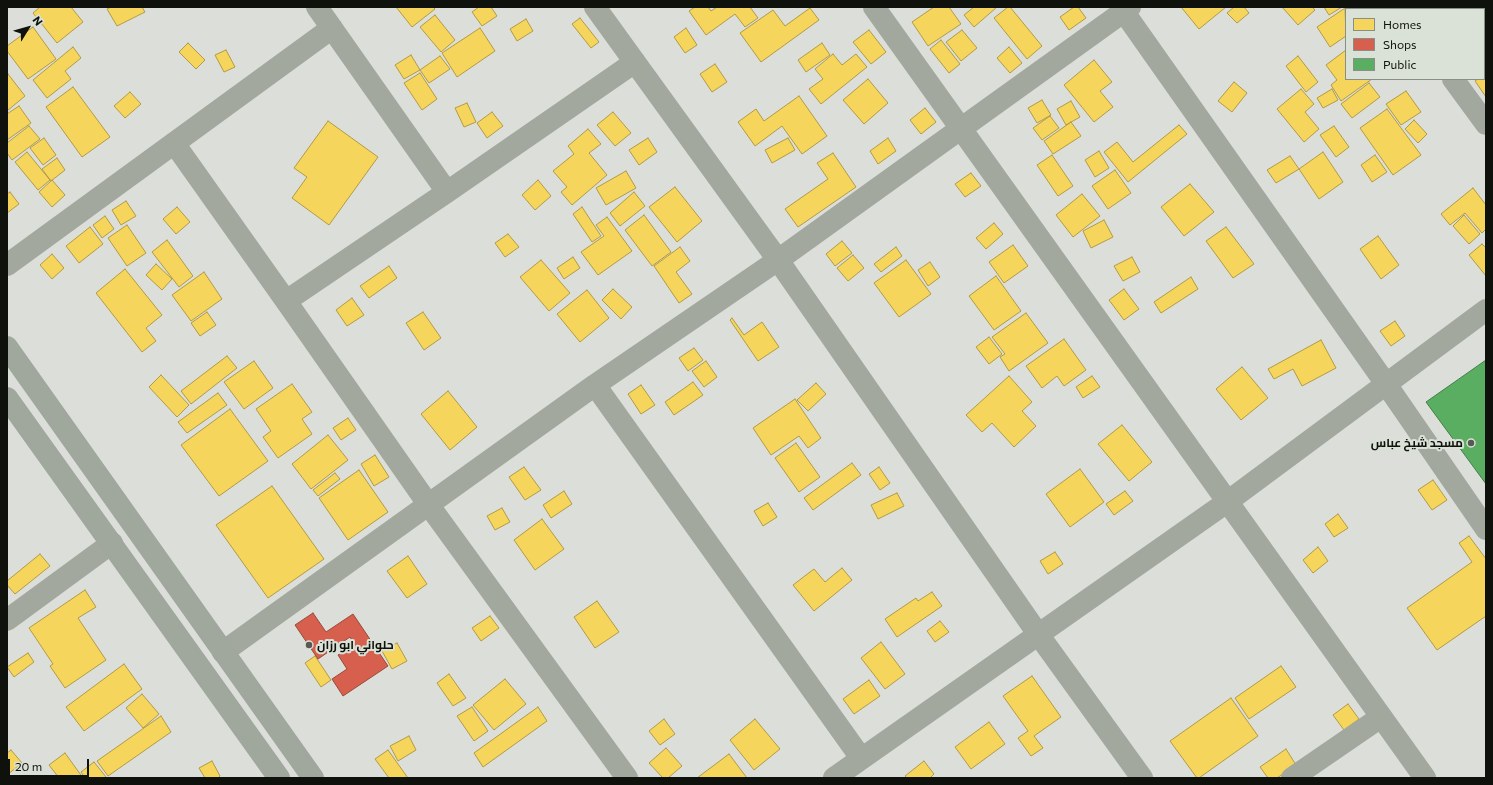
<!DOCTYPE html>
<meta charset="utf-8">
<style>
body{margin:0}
#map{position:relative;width:1493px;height:785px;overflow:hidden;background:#dbded9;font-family:Commissioner,sans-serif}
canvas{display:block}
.frame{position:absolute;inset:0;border:8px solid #0f110d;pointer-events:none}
.legend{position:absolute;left:1345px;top:8px;width:140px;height:72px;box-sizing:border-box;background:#dae1d6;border:1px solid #898e86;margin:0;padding:5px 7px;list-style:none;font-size:12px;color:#0f110d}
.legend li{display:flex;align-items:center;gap:8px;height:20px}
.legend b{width:20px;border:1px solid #898e86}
.north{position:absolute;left:8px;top:8px;width:40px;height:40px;-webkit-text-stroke:3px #dae1d6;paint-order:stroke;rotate:53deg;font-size:11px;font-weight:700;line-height:16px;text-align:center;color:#0f110d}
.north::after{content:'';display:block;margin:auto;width:14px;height:18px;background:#0f110d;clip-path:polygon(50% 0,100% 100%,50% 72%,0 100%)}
.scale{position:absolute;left:8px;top:759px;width:81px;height:18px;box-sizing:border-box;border:2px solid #0f110d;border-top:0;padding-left:5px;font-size:12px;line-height:14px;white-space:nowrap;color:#0f110d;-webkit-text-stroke:3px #dae1d6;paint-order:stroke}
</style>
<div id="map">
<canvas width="1493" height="785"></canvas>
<div class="frame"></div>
<ul class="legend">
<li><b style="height:11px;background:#f6d55c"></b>Homes</li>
<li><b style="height:11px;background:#d6604d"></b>Shops</li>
<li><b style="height:11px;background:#5aae61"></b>Public</li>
</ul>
<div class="north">N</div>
<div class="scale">20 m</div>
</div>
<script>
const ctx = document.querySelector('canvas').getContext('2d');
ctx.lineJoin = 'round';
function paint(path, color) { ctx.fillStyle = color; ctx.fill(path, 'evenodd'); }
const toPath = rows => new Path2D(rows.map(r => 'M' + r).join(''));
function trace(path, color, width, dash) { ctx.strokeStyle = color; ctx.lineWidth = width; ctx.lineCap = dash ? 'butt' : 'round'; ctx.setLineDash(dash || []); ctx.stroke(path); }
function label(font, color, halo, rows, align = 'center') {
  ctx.font = font + ' Commissioner,Cairo,sans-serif'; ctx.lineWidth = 4; ctx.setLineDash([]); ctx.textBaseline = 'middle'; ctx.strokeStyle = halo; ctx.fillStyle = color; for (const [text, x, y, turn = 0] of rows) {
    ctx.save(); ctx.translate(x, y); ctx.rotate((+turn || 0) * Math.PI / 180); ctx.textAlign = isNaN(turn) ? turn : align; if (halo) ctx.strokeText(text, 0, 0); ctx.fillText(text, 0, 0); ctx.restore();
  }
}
const homes = toPath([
 [40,7,71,7,83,22,57,43,33,13,40,7],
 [111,7,142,7,145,12,117,26,107,9,111,7],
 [396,7,433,7,435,9,412,27,396,7],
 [479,7,491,7,497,16,482,26,472,12,479,7],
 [695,7,708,7,711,11,717,7,750,7,758,18,745,27,735,14,706,35,689,11,695,7],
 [934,7,949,7,961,24,928,46,912,22,934,7],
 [974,7,997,7,974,27,964,15,974,7],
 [1008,7,1010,7,1042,46,1027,59,994,18,1008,7],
 [1074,7,1078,7,1086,18,1069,30,1060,17,1074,7],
 [1181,7,1226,7,1199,29,1181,7],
 [1234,7,1244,7,1249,13,1237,23,1227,13,1234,7],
 [1282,7,1312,7,1315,10,1298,25,1282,7],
 [1324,7,1342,7,1329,15,1324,7],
 [810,8,819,20,761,62,740,33,773,10,785,26,810,8],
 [1345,8,1346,36,1330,47,1317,27,1345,8],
 [435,15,455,40,441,52,420,27,435,15],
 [580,18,599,42,591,48,572,24,580,18],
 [526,19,533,31,517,41,510,29,526,19],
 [33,27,56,59,28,79,7,51,7,46,33,27],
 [480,28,495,51,457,77,442,53,480,28],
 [686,28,697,45,685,53,674,37,686,28],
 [869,30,886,52,871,64,853,42,869,30],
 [962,30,977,48,961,61,946,42,962,30],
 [941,40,960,64,949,73,930,49,941,40],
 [188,43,205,60,196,69,179,52,188,43],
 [822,43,830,55,806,72,798,60,822,43],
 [73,47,81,58,65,71,71,79,47,98,33,80,73,47],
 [1009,47,1022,63,1010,73,997,58,1009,47],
 [226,50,235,67,224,72,215,55,226,50],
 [1346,50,1346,79,1372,79,1341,101,1331,85,1337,80,1326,65,1346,50],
 [833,54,842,65,856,54,867,67,821,104,809,89,823,79,815,69,833,54],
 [411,55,420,70,404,79,395,65,411,55],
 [440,56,450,69,429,83,420,70,440,56],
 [1298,56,1318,82,1306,92,1286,66,1298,56],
 [1094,60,1112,82,1100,91,1113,107,1094,122,1064,85,1094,60],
 [715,64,727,82,712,92,700,74,715,64],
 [420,73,437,99,422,110,404,83,420,73],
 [8,74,25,96,7,111,7,75,8,74],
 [1486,74,1486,97,1475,81,1478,79,1484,79,1484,75,1486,74],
 [868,79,888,103,864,124,843,100,868,79],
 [1234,82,1247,93,1232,112,1218,101,1234,82],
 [1369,83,1380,97,1352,118,1341,104,1369,83],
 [73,87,110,137,82,157,46,107,73,87],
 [1301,89,1314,104,1305,112,1319,129,1304,142,1277,109,1301,89],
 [1332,89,1338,100,1323,108,1317,98,1332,89],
 [1406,91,1421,112,1401,125,1386,104,1406,91],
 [130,92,141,104,125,118,114,106,130,92],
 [799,96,827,136,802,154,782,126,755,146,738,122,756,109,764,121,799,96],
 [1042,100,1051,115,1037,123,1028,108,1042,100],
 [1071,101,1080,117,1066,125,1057,109,1071,101],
 [467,103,476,122,464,127,455,108,467,103],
 [19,106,31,123,7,140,7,114,19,106],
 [925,108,936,122,921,134,910,120,925,108],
 [1387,109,1421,155,1393,175,1360,128,1387,109],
 [492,112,503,126,487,138,477,123,492,112],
 [613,112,631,133,615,146,597,125,613,112],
 [1050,116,1059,128,1042,140,1033,128,1050,116],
 [1414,120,1427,134,1418,143,1405,129,1414,120],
 [328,121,378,157,329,225,292,198,307,177,294,168,328,121],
 [1071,122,1081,136,1053,154,1044,141,1071,122],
 [1179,125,1187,134,1128,182,1104,152,1117,142,1133,162,1179,125],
 [29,126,40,139,12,160,7,153,7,143,29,126],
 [1334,126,1349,147,1336,157,1320,135,1334,126],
 [588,129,601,144,589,153,607,175,572,205,561,192,567,187,553,171,574,154,568,146,588,129],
 [44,138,56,155,43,165,30,148,44,138],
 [648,138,657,152,639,165,629,150,648,138],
 [788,138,795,150,772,163,765,150,788,138],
 [888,138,896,151,878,164,870,151,888,138],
 [1099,151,1109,168,1095,177,1085,160,1099,151],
 [27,152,50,180,38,190,15,162,27,152],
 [1323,152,1343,182,1319,199,1299,169,1323,152],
 [833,153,856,187,798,227,785,209,828,179,817,163,833,153],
 [1052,155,1073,186,1058,196,1037,165,1052,155],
 [1375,155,1387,172,1372,182,1361,165,1375,155],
 [1290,156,1299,169,1276,183,1267,170,1290,156],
 [57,158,65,170,51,181,42,169,57,158],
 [1115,170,1131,193,1108,209,1092,186,1115,170],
 [626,171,636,188,606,205,596,188,626,171],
 [971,173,981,186,965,197,955,184,971,173],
 [52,180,65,195,52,207,39,192,52,180],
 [538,180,551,196,535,210,522,195,538,180],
 [1190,184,1214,212,1184,236,1161,207,1190,184],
 [675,187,702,221,677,242,649,207,675,187],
 [1473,188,1486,205,1486,229,1482,233,1465,213,1450,225,1441,214,1473,188],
 [10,192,19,204,7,213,7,194,10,192],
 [634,192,645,206,620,226,610,213,634,192],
 [1082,194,1100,216,1073,237,1056,215,1082,194],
 [126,201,136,216,121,225,112,210,126,201],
 [177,207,190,222,176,234,163,219,177,207],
 [582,207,601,236,592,242,573,214,582,207],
 [644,215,671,252,652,266,625,230,644,215],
 [1464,215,1480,234,1469,244,1453,226,1464,215],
 [105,216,114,229,102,238,93,225,105,216],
 [607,217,632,251,598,275,581,252,604,236,596,225,607,217],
 [1104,220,1113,237,1091,248,1083,231,1104,220],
 [994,223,1003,234,986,249,976,238,994,223],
 [127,225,146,253,127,266,108,238,127,225],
 [90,227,103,244,79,263,66,246,90,227],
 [1226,227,1254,264,1233,278,1206,241,1226,227],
 [508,234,519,247,505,257,495,243,508,234],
 [1378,236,1399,265,1381,279,1360,249,1378,236],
 [167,240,193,276,179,287,152,252,167,240],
 [842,241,852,253,835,266,826,254,842,241],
 [1482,244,1486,248,1486,276,1469,255,1482,244],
 [1013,245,1028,266,1004,283,989,262,1013,245],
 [680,247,690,261,676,272,692,294,679,303,654,266,680,247],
 [896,247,902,256,881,272,874,264,896,247],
 [52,254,64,268,52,279,40,265,52,254],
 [853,255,864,268,848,281,837,268,853,255],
 [573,257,580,268,564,279,557,268,573,257],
 [1132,257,1140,272,1123,281,1114,266,1132,257],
 [541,260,570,293,549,311,520,277,541,260],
 [906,260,931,294,899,317,874,283,906,260],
 [930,262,940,277,928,286,918,270,930,262],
 [156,264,172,279,162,290,146,275,156,264],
 [389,266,397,278,369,298,360,286,389,266],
 [125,269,162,315,146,328,156,341,142,352,96,293,125,269],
 [204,272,222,299,191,321,172,295,204,272],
 [996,276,1021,311,994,330,969,296,996,276],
 [1191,277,1198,289,1161,313,1154,302,1191,277],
 [613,289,632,307,621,319,602,300,613,289],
 [1124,289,1139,309,1124,320,1109,300,1124,289],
 [587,290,609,318,580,342,557,314,587,290],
 [352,298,364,315,347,326,336,310,352,298],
 [207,312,216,325,200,336,191,323,207,312],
 [423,312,441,338,424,350,406,323,423,312],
 [1026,313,1048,343,1009,371,1000,357,1005,354,992,337,1026,313],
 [732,318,744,335,762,322,779,347,758,361,730,320,732,318],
 [1395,321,1405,336,1391,346,1380,331,1395,321],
 [989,337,1002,354,989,364,976,347,989,337],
 [1064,339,1086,370,1064,386,1057,376,1042,388,1026,366,1064,339],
 [1321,340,1336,368,1302,386,1293,369,1274,379,1268,369,1321,340],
 [694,348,703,360,688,371,679,358,694,348],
 [227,356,237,368,191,404,181,391,227,356],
 [254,361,273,388,244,409,224,382,254,361],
 [706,361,717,377,704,387,692,371,706,361],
 [1242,367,1268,398,1241,420,1216,389,1242,367],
 [161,375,189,405,177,417,149,387,161,375],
 [1009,376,1032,402,1022,411,1036,426,1014,447,992,423,982,432,966,415,1009,376],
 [1092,376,1100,387,1083,398,1076,387,1092,376],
 [693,382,703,395,674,415,665,402,693,382],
 [816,383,826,394,808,411,797,400,816,383],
 [292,384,312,412,302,419,312,434,278,458,263,437,271,431,256,409,292,384],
 [641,385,655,405,641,414,628,394,641,385],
 [448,391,477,427,450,450,421,414,448,391],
 [218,393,227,405,187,433,178,422,218,393],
 [795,399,821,438,808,448,799,436,771,455,753,428,795,399],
 [230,409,268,461,219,496,181,445,230,409],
 [348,418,356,430,341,440,333,428,348,418],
 [1122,425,1152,462,1129,481,1098,444,1122,425],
 [328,435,348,460,311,489,292,464,328,435],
 [796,443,820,477,799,492,775,458,796,443],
 [375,455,389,477,374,486,361,464,375,455],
 [852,463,861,475,813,510,804,498,852,463],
 [524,467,541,490,525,500,509,477,524,467],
 [879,467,890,483,880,490,869,474,879,467],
 [1080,469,1104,502,1070,527,1046,494,1080,469],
 [359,470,388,512,348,540,319,498,359,470],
 [335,473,340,479,318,496,313,490,335,473],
 [1433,480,1447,500,1432,510,1418,490,1433,480],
 [272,486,324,559,268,598,216,525,272,486],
 [564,491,572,504,551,518,543,505,564,491],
 [1125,491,1133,501,1114,515,1106,504,1125,491],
 [897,493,904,506,878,519,871,505,897,493],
 [768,503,777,517,763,526,754,511,768,503],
 [502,508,510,522,495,530,487,516,502,508],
 [1338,514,1348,528,1334,537,1325,524,1338,514],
 [542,519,564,549,535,570,514,540,542,519],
 [1469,536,1486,559,1486,616,1437,650,1407,608,1472,562,1459,543,1469,536],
 [1318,547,1328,561,1313,573,1303,560,1318,547],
 [1055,552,1063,564,1048,574,1040,561,1055,552],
 [40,554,50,566,15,594,7,585,7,581,40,554],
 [408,556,427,584,407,598,387,571,408,556],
 [842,568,852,580,814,611,793,585,814,569,825,582,842,568],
 [85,590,96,607,78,618,106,660,65,688,50,666,53,664,29,628,85,590],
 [932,592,942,606,897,637,885,619,916,598,918,601,932,592],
 [597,601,619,632,595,648,574,617,597,601],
 [490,616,499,628,481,641,472,628,490,616],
 [940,621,949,632,935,642,927,631,940,621],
 [881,642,905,674,885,689,861,658,881,642],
 [397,643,407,661,392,669,382,651,397,643],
 [28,653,34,662,14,677,7,667,28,653],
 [315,656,331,680,321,687,305,663,315,656],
 [124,664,142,689,84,731,66,707,124,664],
 [1281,666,1296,687,1249,719,1235,698,1281,666],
 [449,674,466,698,453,706,437,683,449,674],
 [1032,676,1061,717,1034,736,1043,748,1031,756,1018,738,1028,731,1003,696,1032,676],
 [505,679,526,704,494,730,473,705,505,679],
 [869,680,880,696,854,714,843,699,869,680],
 [142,694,159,714,143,728,126,708,142,694],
 [1231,698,1258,736,1199,778,1197,778,1170,741,1231,698],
 [1348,704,1359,719,1344,730,1333,715,1348,704],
 [472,707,488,731,474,741,457,716,472,707],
 [538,707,547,721,483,767,474,753,538,707],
 [161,716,171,732,108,776,97,761,161,716],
 [664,719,675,734,660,745,649,731,664,719],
 [755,719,780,749,754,770,730,740,755,719],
 [989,722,1005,744,971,769,955,747,989,722],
 [409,736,416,750,398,761,390,746,409,736],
 [666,748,682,766,668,778,663,778,649,763,666,748],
 [1286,749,1296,765,1277,778,1268,778,1260,767,1286,749],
 [11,750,22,763,7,775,7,753,11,750],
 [388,750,408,778,389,778,375,759,388,750],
 [65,753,83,778,59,778,49,765,65,753],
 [729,754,747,778,697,778,729,754],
 [212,761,220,776,218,778,205,778,199,768,212,761],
 [924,761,934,774,930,778,907,778,905,776,924,761],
 [94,762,106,777,106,778,85,778,81,772,94,762]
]);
const shops = toPath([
 [313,613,326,632,353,614,388,666,343,696,332,679,347,669,338,655,354,644,350,637,318,659,295,625,313,613]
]);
const public = toPath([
 [1486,360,1486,484,1426,402,1486,360]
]);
const minor = toPath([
 [317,7,447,192],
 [595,7,778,260,1038,634,1142,778],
 [874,7,1425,778],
 [1402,7,1403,9],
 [1124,12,1386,384,1486,529],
 [1453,79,1486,124],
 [174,143,286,301,428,504,627,778],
 [7,265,332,28],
 [286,301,447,192,635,62],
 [595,385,861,758],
 [7,620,112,543],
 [223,652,595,385,778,260,1130,7],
 [834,778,1227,502,1486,310],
 [1292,778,1381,717]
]);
const secondary = toPath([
 [7,347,313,778],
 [7,398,279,778]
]);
const markers = [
 [1471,443,4,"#565954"],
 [309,645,4,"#565954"]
];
const poiNames = [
 ["مسجد شيخ عباس",1463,443],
 ["حلواني ابو رزان",317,645,"left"]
];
paint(homes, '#f6d55c');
trace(homes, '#b19a44', 1);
paint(shops, '#d6604d');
trace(shops, '#9a483a', 1);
paint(public, '#5aae61');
trace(public, '#447f48', 1);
trace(minor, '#a2a89e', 22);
trace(secondary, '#a0a79c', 22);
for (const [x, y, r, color] of markers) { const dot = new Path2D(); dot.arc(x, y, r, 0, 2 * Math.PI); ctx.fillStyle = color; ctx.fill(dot); trace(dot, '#dae1d6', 1.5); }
label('bold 12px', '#0f110d', '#dae1d6', poiNames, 'right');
</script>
